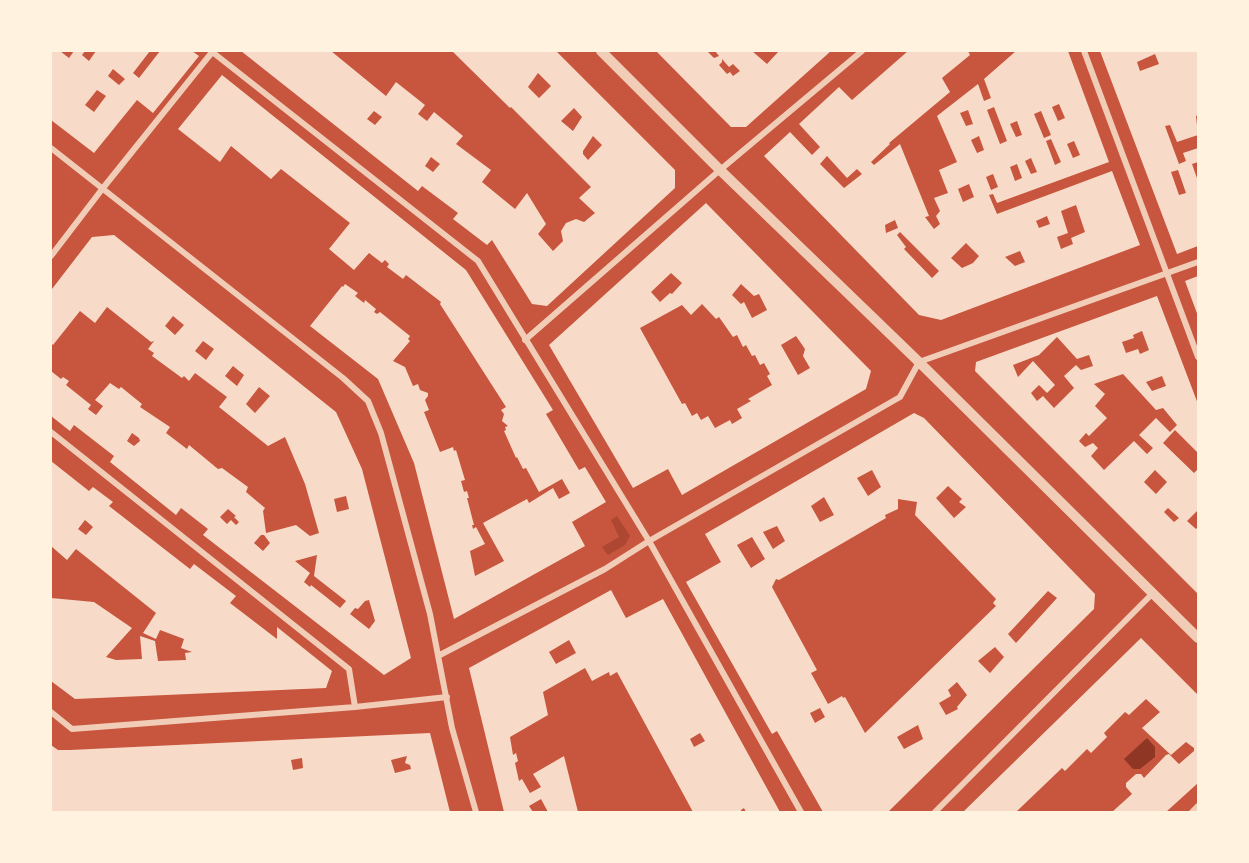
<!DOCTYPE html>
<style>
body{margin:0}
#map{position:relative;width:1249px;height:863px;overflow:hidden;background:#c8553d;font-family:"Public Sans",sans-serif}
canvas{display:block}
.frame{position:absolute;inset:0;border:52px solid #fff3e0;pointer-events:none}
</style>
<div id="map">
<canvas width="1249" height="863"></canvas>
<div class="frame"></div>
</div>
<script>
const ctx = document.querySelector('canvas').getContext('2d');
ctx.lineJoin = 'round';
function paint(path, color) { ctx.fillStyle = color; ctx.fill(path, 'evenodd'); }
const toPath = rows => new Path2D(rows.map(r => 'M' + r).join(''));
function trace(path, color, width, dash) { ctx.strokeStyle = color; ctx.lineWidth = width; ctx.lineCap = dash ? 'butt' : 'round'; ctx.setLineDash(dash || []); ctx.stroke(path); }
const green = toPath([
 [617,516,630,536,625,545,608,555,602,547,619,537,611,520]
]);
const water = toPath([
 [1147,738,1155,747,1155,757,1140,769,1133,769,1124,759]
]);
const building = toPath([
 [51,51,60,51,69,58,74,51,85,51,82,55,89,61,96,51,150,51,133,73,139,78,160,51,192,51,199,56,153,113,137,100,94,153,51,120],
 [113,69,125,79,119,85,108,76],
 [97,90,106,96,94,112,85,105],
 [241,51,331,51,386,96,396,82,425,105,418,114,427,121,434,112,463,136,456,144,491,170,482,182,515,209,527,193,546,224,538,234,553,251,563,241,561,231,566,223,576,219,584,222,595,213,579,198,591,187,511,107,510,108,452,51,556,51,675,170,675,188,547,306,532,304,492,240,487,245,453,219,458,213,422,186,418,191],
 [538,73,551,86,539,98,528,87],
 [574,108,582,117,573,131,561,121],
 [374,111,382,117,375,125,367,119],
 [593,136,602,145,588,160,583,154,583,151],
 [431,157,440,164,433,172,425,166],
 [656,51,707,51,714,58,719,56,715,51,752,51,767,64,779,51,831,51,746,127,731,127],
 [722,59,729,67,733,64,740,71,733,76,730,72,727,74,719,65,722,62],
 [908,51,968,51,970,55,942,78,950,92,889,143,890,144,871,162,874,165,900,144,929,216,925,217,934,229,940,224,936,216,940,211,934,198,948,193,939,170,957,162,937,116,978,84,984,101,991,98,984,79,1016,51,1068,51,1109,162,997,203,993,194,989,195,997,214,1112,171,1140,245,941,320,919,315,764,156,790,132,812,155,820,147,799,124,839,87,852,100],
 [1059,104,1065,118,1058,121,1052,107],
 [994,107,1007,141,1000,144,987,110],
 [968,110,973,124,966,126,960,113],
 [1041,111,1051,135,1044,138,1034,114],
 [1017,121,1022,135,1016,137,1010,124],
 [979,136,984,150,977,153,971,140],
 [1051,139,1061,162,1055,165,1046,141],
 [1074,141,1080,155,1073,158,1067,144],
 [827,156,847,178,857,169,862,174,844,188,820,164],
 [1031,158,1037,172,1031,174,1025,161],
 [1017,164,1022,178,1015,181,1010,167],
 [993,174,998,187,991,190,986,177],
 [969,184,974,197,963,202,958,189],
 [1076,205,1085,232,1071,238,1073,244,1061,249,1057,237,1068,233,1061,211],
 [1047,216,1050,224,1039,228,1036,221],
 [895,220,898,228,886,233,885,225],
 [900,232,939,271,932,278,904,249,906,247,897,235],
 [966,243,979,256,973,263,962,268,951,258],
 [1020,251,1025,262,1015,266,1005,257],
 [1100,51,1198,51,1198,115,1196,116,1198,135,1177,142,1170,125,1165,126,1179,164,1186,161,1183,153,1198,148,1198,162,1192,164,1198,181,1198,246,1177,254],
 [1155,54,1159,64,1140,71,1137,62],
 [1178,170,1186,193,1179,195,1171,172],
 [222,75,466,270,553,410,546,414,579,470,585,467,606,502,572,522,585,546,454,619,414,463,378,379,310,326,342,286,343,287,345,284,358,293,355,296,364,303,365,300,376,309,374,312,377,314,380,312,410,336,408,339,410,341,393,361,405,367,413,386,418,384,420,390,428,393,428,396,425,400,429,410,424,412,440,452,453,447,454,451,456,450,465,480,461,481,464,492,467,491,469,498,467,498,474,525,472,525,473,529,476,527,485,544,470,551,475,576,504,561,483,523,527,499,529,503,553,488,559,499,570,493,562,479,539,492,526,468,523,469,517,457,516,458,504,431,506,430,505,427,508,426,502,421,504,414,501,410,506,407,440,304,441,302,406,275,403,279,387,267,389,264,385,260,382,263,369,253,354,270,329,249,350,223,281,169,271,179,231,146,220,162,178,129],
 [706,203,871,371,866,389,682,495,668,469,633,488,549,345],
 [671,273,682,283,672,294,670,293,660,302,651,292],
 [741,284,754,296,759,294,767,310,752,318,744,302,741,304,732,295],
 [702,304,716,319,719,317,733,337,737,335,743,347,746,345,752,356,755,355,760,365,764,363,770,374,767,376,772,385,748,399,751,401,737,409,742,418,732,424,730,420,715,428,708,416,701,420,697,413,692,416,685,403,682,404,640,328,682,305,691,315],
 [796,336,805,349,803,356,810,368,798,375,781,345],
 [114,235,336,412,362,469,411,658,384,675,203,535,208,529,181,508,176,515,110,462,114,456,74,425,70,431,51,416,51,371,61,379,63,377,69,381,66,385,91,405,88,409,96,415,103,406,95,400,110,383,119,389,121,387,142,404,140,407,170,427,166,433,187,449,189,445,218,469,222,468,248,487,246,492,265,508,263,511,266,533,296,525,310,536,319,533,305,484,285,437,268,446,219,407,227,397,195,373,189,381,184,376,182,378,152,356,154,353,148,349,154,341,151,342,107,307,95,323,80,311,53,345,51,343,52,289,92,237],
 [173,316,184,325,175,335,165,326],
 [203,341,214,349,206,360,195,351],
 [233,366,244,375,237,386,225,376],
 [259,387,270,396,255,413,246,404],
 [132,433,139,438,140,441,134,446,127,441],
 [346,496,349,509,337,512,334,499],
 [228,509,236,516,234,517,239,522,236,525,231,520,227,524,220,517],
 [261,535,264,535,270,543,263,551,254,543],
 [317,555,314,576,346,601,340,608,311,585,310,587,304,582,310,573,295,561],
 [369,600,375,621,369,629,350,614,355,608,358,609,365,601],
 [1198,276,1198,316,1185,281],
 [1157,296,1198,404,1198,453,1175,430,1163,443,1194,473,1198,469,1198,510,1187,521,1196,529,1198,527,1198,594,975,371,976,362],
 [1142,331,1149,350,1140,354,1138,349,1126,353,1122,342,1134,338,1133,335],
 [1057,337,1077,359,1089,355,1093,366,1081,370,1076,365,1064,376,1074,388,1054,408,1043,396,1037,401,1031,393,1039,385,1047,393,1055,385,1033,361,1018,377,1013,365,1039,355],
 [1123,374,1156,410,1163,408,1177,425,1170,432,1156,418,1139,435,1153,448,1147,454,1134,441,1104,470,1091,456,1098,448,1093,443,1085,447,1079,441,1086,433,1089,436,1107,418,1095,406,1105,394,1094,384],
 [1162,376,1166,386,1152,391,1146,382],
 [1155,470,1167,482,1156,494,1144,482],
 [1168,508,1179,518,1174,522,1164,512],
 [914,413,924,418,1095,594,1094,609,888,812,823,812,777,731,772,734,686,582,721,562,705,534],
 [872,470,881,487,868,496,857,478],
 [948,486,962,499,959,502,966,507,954,518,936,498],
 [824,497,834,515,820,522,811,506],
 [898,499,917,502,915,515,996,599,993,603,996,606,865,733,845,697,843,698,842,696,828,704,811,673,817,670,772,587,776,579,779,580,886,518,885,515,898,509],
 [777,526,785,541,773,549,763,532],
 [752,537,765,559,751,568,737,545],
 [1048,591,1057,598,1016,643,1008,634],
 [995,647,1004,657,990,673,978,661],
 [957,682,967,695,957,707,958,709,946,715,939,703,951,696,948,690],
 [820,708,825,717,815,723,810,713],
 [918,725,923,739,904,749,897,737],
 [51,461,89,491,93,487,113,502,109,506,190,569,194,564,236,596,230,603,277,639,277,627,332,671,326,688,75,699,51,681,51,598,94,602,132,628,106,657,116,660,142,659,140,636,155,641,158,661,186,660,185,653,192,652,181,648,184,639,160,630,156,639,143,633,156,613,76,549,67,560,51,546],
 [85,520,93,527,86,535,78,529],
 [611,590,626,618,663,599,780,812,746,812,744,808,741,810,741,812,693,812,617,672,610,676,609,672,592,681,585,668,543,692,548,715,510,737,513,755,516,753,518,761,515,763,519,781,522,779,530,793,541,787,533,774,564,756,578,812,548,812,541,799,529,806,533,812,504,812,469,668],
 [569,640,576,653,556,664,549,652],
 [700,733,705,741,694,747,690,739],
 [1141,638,1198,695,1198,783,1166,812,1112,812,1132,794,1126,787,1126,783,1136,774,1141,774,1144,778,1166,755,1169,754,1179,764,1194,751,1194,748,1186,742,1171,755,1142,728,1160,712,1146,699,1129,715,1125,712,1104,733,1107,737,1091,753,1087,749,1065,771,1062,768,1016,812,963,812],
 [430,733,450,812,51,812,51,745,58,750,70,750],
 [407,756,405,763,410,765,411,769,395,773,391,760],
 [302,758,303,768,293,770,291,760]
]);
const minor = toPath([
 [211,51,478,261,649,541,801,812],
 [1084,51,1198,357],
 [51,148,343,378,368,401,381,433,430,614,452,728,476,812],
 [51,256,103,188,213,51],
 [525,340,720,170,862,51],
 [51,432,349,669,355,707],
 [438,656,605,569,649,541,900,397,919,362,1198,262],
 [51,712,72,729,355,707,447,697],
 [935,812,1153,593],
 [1192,812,1198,806]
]);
const tertiary = toPath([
 [601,51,720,170,919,362,1198,638]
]);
paint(green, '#ae4732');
paint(water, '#8f3625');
paint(building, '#f7dbc8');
trace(minor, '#f1ccb7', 6);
trace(tertiary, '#f1ccb7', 10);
</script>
